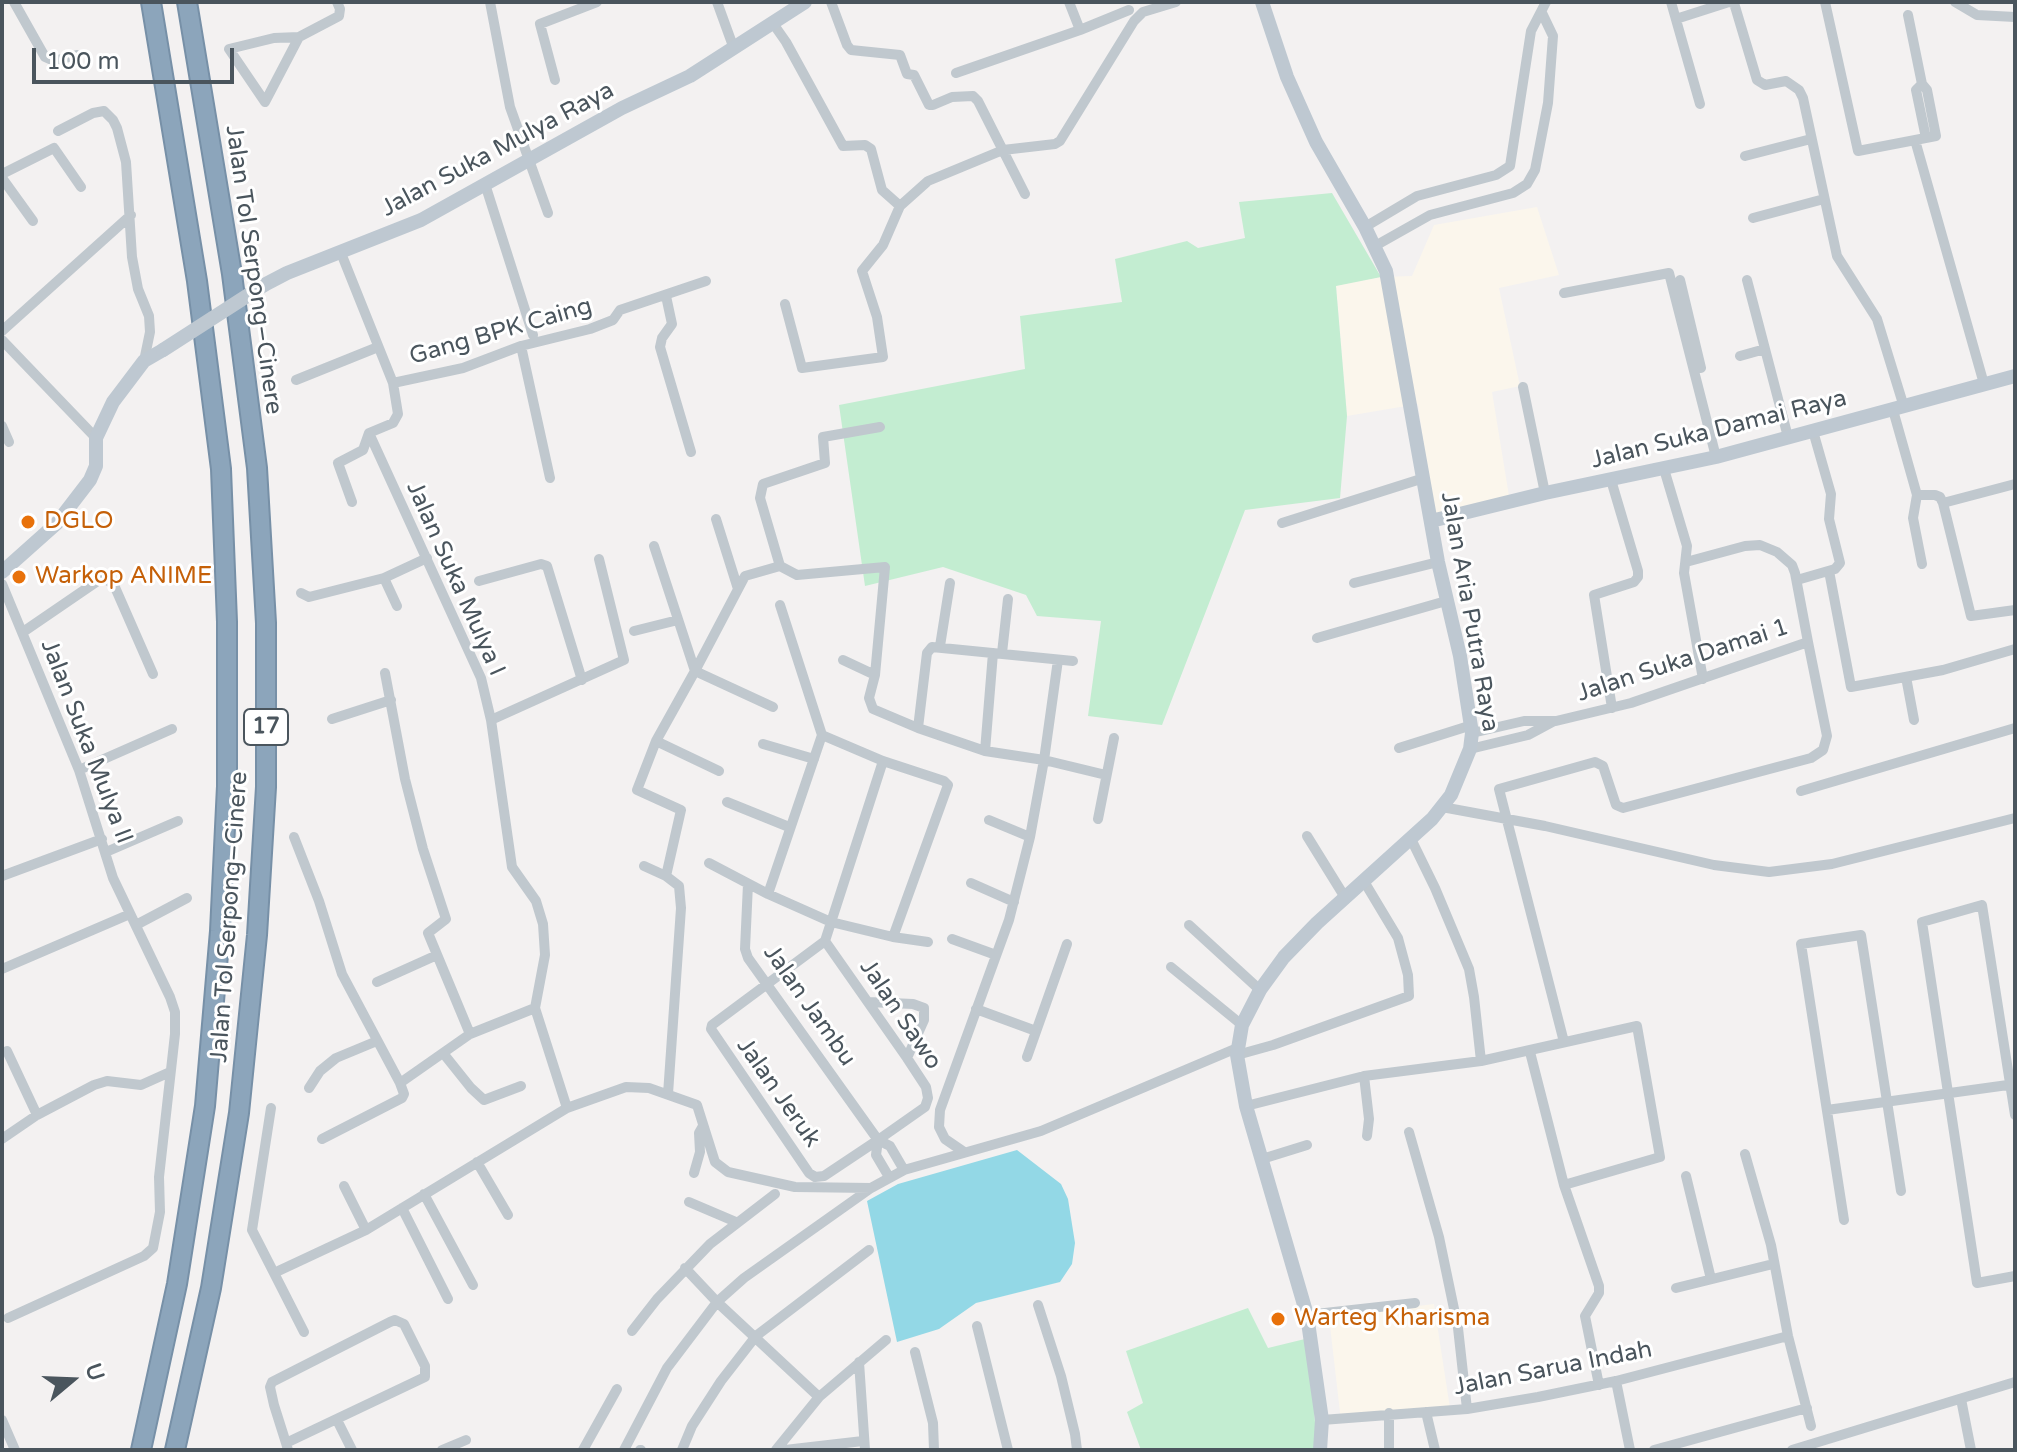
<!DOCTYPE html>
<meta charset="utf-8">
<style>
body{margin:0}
#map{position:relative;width:2017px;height:1452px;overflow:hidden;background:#f3f1f1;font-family:"Varela Round",sans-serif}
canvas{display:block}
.frame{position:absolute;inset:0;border:4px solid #4a555d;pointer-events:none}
.north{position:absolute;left:32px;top:1340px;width:80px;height:80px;-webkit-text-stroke:6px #fff;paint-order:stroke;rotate:71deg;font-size:22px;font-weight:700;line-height:32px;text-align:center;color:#4a555d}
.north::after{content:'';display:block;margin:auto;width:28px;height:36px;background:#4a555d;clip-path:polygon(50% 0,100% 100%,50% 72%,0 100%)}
.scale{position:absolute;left:32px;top:48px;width:202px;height:36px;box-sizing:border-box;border:4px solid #4a555d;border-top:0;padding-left:10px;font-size:24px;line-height:28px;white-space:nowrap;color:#4a555d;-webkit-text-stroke:6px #fff;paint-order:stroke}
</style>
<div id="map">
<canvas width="2017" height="1452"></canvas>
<div class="frame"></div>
<div class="north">U</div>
<div class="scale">100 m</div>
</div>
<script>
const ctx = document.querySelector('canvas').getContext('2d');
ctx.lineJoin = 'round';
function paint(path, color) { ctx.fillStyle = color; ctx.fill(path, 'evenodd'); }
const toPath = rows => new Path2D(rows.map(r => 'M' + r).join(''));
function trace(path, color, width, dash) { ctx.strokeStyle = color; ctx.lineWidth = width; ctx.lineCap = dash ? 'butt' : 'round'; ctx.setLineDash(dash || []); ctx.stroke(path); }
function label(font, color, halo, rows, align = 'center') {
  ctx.font = font + ' "Varela Round",sans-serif'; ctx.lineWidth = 6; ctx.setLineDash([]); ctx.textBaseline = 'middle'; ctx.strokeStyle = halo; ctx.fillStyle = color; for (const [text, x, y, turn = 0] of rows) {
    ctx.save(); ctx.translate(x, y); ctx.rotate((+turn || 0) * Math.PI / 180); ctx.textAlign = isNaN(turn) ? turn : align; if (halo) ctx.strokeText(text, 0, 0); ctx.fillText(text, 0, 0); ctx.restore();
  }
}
const commercial = toPath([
 [1537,207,1559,275,1499,288,1520,386,1492,392,1509,496,1434,516,1418,404,1347,416,1336,285,1381,277,1412,276,1434,225],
 [1434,1304,1450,1408,1341,1421,1329,1317]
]);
const green = toPath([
 [1332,193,1381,277,1336,286,1347,416,1340,498,1245,510,1162,725,1088,716,1101,621,1037,616,1026,595,943,567,865,586,839,405,1025,369,1020,316,1122,302,1115,259,1187,241,1198,248,1245,238,1239,202],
 [1248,1308,1268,1348,1309,1338,1317,1450,1141,1450,1127,1412,1143,1403,1126,1351]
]);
const water = toPath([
 [1017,1150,1061,1184,1068,1199,1075,1243,1072,1264,1060,1282,976,1303,939,1329,897,1342,867,1201,898,1184]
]);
const street = toPath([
 [14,2,45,57,54,61,77,55],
 [490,2,510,107,548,213],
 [717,2,733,46],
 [831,2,847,45,851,50,900,55,907,74,914,75,929,105,933,105,952,97,973,96,978,101,1025,194],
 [1069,2,1080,30],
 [1671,2,1700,104],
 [1825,2,1858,151,1936,136,1927,90,1922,84,1908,15],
 [1955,2,1977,15,2015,17],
 [1676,19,1729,2,1734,3,1757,80,1765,85,1786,81,1799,90,1803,98,1837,256,1877,319,1904,407],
 [772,22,786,42,843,146,865,145,871,149,882,190,900,206],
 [299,37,274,38,229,49,265,102,299,37,339,16,340,9,337,2],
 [956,73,1080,30,1129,10],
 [555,80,540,24,597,2],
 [1922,84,1916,90,1926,138],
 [58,131,93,113,104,111,113,120,117,128,126,162,132,257,138,289,149,316,150,332,144,361],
 [1915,140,1984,384],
 [1745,156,1811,139],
 [2,174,54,148,81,187],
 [2,178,33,221],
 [485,184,533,335],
 [1753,218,1824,199],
 [1365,227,1417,196,1496,175,1510,166,1531,31,1546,2],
 [1375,246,1430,215,1513,193,1527,184,1535,170,1548,103,1553,36,1542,13],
 [341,253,393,383,398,414,393,423,369,433,481,678,491,720,512,867,536,901,543,924,545,955,535,1008,567,1108],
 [1680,280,1701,368],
 [1747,280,1788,437],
 [1564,293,1669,273,1716,457],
 [666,296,672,324,662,338,660,347,691,452],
 [785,304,802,368,883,357,877,317,862,271,883,245,900,206,928,181,1003,150,1055,144,1060,141,1134,21,1143,12,1176,2],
 [2,331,131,215],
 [2,340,96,438],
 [521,346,550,478],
 [1740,356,1765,349],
 [296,380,378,347],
 [393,383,463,368,521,346,590,329,613,320,620,310,706,281],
 [1523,387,1545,493],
 [1893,410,1917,495,1913,518,1922,564],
 [2,426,9,442],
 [1664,469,1687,546,1684,573,1703,679],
 [1611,480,1638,571,1638,577,1634,582,1594,595,1612,708],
 [1917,495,1935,495,1940,497,1943,503,1971,616,2015,610],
 [352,502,338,463,363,450,369,433],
 [1943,503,2015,484],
 [716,519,738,589],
 [1282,523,1424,478],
 [654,546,695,671],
 [780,566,760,498,763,484,825,463,823,437,880,427],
 [1829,571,1851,687,1943,670,2015,649],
 [384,578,397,606],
 [1797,580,1835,569,1840,563,1829,519,1831,494,1813,431],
 [479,581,541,564,547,566,582,680],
 [1354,583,1438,562],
 [2,584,79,770,113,878,170,997,175,1012,175,1034,159,1177,160,1212,153,1248,144,1256,8,1318],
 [301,593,309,597,384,578,427,558],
 [634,631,678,620],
 [23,632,99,580,106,579,114,585,153,674],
 [1317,638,1446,601],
 [940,646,950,583],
 [1002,653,1008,599],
 [843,660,875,675],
 [695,671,745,576,780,566,797,575,885,567,875,675,869,698,873,709,918,728,985,751,1044,760,1106,775],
 [385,673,405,779,423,849,446,919,428,933,470,1034,535,1008],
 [1906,677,1914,720],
 [332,719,391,700],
 [491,720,624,660,599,559],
 [918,728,927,653,932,647,1073,661],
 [1472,733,1524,721,1556,721,1631,703,1808,642,1795,573,1792,565,1777,552,1760,545,1745,546,1686,562],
 [822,735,883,761,944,781,948,785,893,937],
 [656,741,695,671,773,707],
 [763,744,814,759],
 [1399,748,1472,725],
 [1470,749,1528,735,1554,721],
 [985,751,993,653],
 [79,770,172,729],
 [1801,791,2015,728],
 [727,802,789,827],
 [1442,807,1545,826,1714,865,1769,872,1832,864,2015,818],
 [1098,819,1114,738],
 [989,820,1030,837],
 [1307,836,1346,899],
 [294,837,319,901,342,974,400,1083],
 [1411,839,1435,888,1469,969,1474,997,1481,1061],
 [106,852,178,821],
 [709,863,768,894,831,922,893,937,928,942],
 [644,866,666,876,679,886,681,908,668,1094],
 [2,876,102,839],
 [666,876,681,810,637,790,656,741,719,771],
 [971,883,1014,902],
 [748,884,745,949,748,958,878,1140,890,1146,904,1170],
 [768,894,822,735,780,605],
 [136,925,187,898],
 [1189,925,1260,990],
 [952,939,996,955],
 [825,941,907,1058,926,1087,928,1098,925,1107,878,1140,824,1176,815,1177,809,1173,711,1029,712,1025,825,941,883,761],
 [1171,967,1242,1025],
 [2,969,130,914],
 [377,982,437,955],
 [868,1002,913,1004,924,1008,924,1020,907,1058],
 [976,1009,1036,1031],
 [1564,1042,1499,789,1595,762,1603,766,1616,805,1623,808,1811,758,1823,750,1827,736,1808,642],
 [7,1051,37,1115],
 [1530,1052,1564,1185,1599,1286,1599,1293,1585,1316,1599,1385],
 [443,1053,471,1088,484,1100,521,1086],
 [1237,1055,1273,1045,1409,996,1408,975,1398,938,1365,883],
 [1027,1057,1067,944],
 [1364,1076,1369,1119,1367,1136],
 [309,1088,320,1071,336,1058,377,1041],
 [1246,1106,1364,1076,1481,1061,1637,1026,1660,1157,1564,1185],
 [271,1108,252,1230,274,1273,366,1230,567,1108,626,1087,649,1088,697,1105,715,1162,728,1172,795,1187,871,1188],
 [1827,1110,2015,1084],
 [2015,1115,1982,905,1922,922,1977,1283,2015,1276],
 [1409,1132,1439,1237,1458,1328,1467,1409],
 [2,1139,37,1115,94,1085,107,1081,141,1085,170,1072],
 [322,1139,402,1098,404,1094,400,1083,470,1034],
 [878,1140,876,1155,889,1177],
 [964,1152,945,1139,939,1127,940,1110,1009,920,1030,837,1044,760,1058,660],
 [1745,1154,1771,1245,1788,1336,1811,1426],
 [1262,1159,1307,1145],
 [477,1162,508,1215],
 [694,1173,700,1152,699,1133,703,1126],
 [1686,1176,1711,1279],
 [344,1186,366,1230],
 [424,1194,473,1285],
 [689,1202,736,1222],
 [402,1208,448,1299],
 [1844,1220,1801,944,1861,935,1901,1191],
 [685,1268,717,1302,819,1397],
 [274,1273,304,1332],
 [1676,1288,1773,1264],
 [1038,1305,1061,1376,1075,1434,1077,1450],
 [1307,1315,1415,1303],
 [977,1326,1008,1450],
 [632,1331,657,1299,710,1244,775,1194],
 [915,1352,933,1423,934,1450],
 [859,1362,865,1450],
 [1616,1381,1630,1450],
 [1961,1399,1971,1450],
 [1426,1412,1435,1450],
 [2,1420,15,1450],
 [337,1420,352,1450],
 [1322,1420,1467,1409,1538,1397,1616,1381,1788,1336],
 [286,1443,425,1377,425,1366,404,1324,395,1320,390,1322,272,1382,270,1387,274,1405,286,1443,288,1450],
 [442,1450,466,1440],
 [583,1450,617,1389],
 [624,1450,667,1368,717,1302,744,1278,871,1188,904,1170,1041,1131,1237,1048],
 [640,1450,641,1450],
 [682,1450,692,1426,721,1381,756,1336,869,1250],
 [776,1450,819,1397,886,1340],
 [785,1450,863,1441],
 [1389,1450,1389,1413],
 [1654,1450,1807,1408],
 [1792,1450,2015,1382]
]);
const secondary = toPath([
 [1262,2,1287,77,1316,142,1365,227,1386,271,1438,562,1460,656,1472,733,1470,749,1451,795,1432,819,1317,923,1284,957,1260,990,1242,1025,1237,1055,1246,1106,1307,1315,1322,1420,1320,1450],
 [264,285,287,273,421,220,622,108,690,76,805,2],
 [1431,521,1545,493,1716,457,2015,376],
 [2,572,57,523,90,480,96,466,96,438,113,402,144,361,163,350]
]);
const highway = toPath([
 [141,1450,177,1284,205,1106,220,931,227,786,227,622,221,469,197,281,151,2],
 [175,1450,211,1288,239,1113,257,935,266,787,266,623,257,468,232,274,187,2]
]);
const secondaryBridge = toPath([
 [163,350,264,285]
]);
const markers = [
 [28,522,8,"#e8710a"],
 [19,577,8,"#e8710a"],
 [1278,1319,8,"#e8710a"]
];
const shields = [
 [266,727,44]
];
const shieldNames = [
 ["17",266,727]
];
const streetNames = [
 ["Jalan Suka Mulya Raya",498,150,-28],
 ["Jalan Tol Serpong–Cinere",253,270,82],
 ["Gang BPK Caing",501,332,-16],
 ["Jalan Suka Damai Raya",1719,430,-14],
 ["Jalan Suka Mulya I",455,579,66],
 ["Jalan Aria Putra Raya",1469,612,80],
 ["Jalan Suka Damai 1",1683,661,-18],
 ["Jalan Suka Mulya II",86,742,69],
 ["Jalan Tol Serpong–Cinere",230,917,-86],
 ["Jalan Jambu",809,1006,55],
 ["Jalan Sawo",900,1015,56],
 ["Jalan Jeruk",778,1093,55],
 ["Jalan Sarua Indah",1553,1369,-11]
];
const foodNames = [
 ["DGLO",44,522],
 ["Warkop ANIME",35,577],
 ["Warteg Kharisma",1294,1319]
];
paint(commercial, '#fbf6ec');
paint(green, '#c3edd1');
paint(water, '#93d8e6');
trace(highway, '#7790a7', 22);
trace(street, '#c0c8ce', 10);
trace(secondary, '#bec8d1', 14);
trace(highway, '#8ca5bb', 18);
trace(secondaryBridge, '#bec8d1', 14);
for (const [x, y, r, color] of markers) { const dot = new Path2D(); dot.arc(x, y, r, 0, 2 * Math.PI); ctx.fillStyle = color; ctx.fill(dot); trace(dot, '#fff', 3); }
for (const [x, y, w] of shields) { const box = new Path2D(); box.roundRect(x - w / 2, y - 18, w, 36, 6); ctx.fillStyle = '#fff'; ctx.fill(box); trace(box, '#4a555d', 2); }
label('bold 22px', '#4a555d', null, shieldNames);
label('24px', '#4a555d', '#fff', streetNames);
label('24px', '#c56008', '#fff', foodNames, 'left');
</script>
